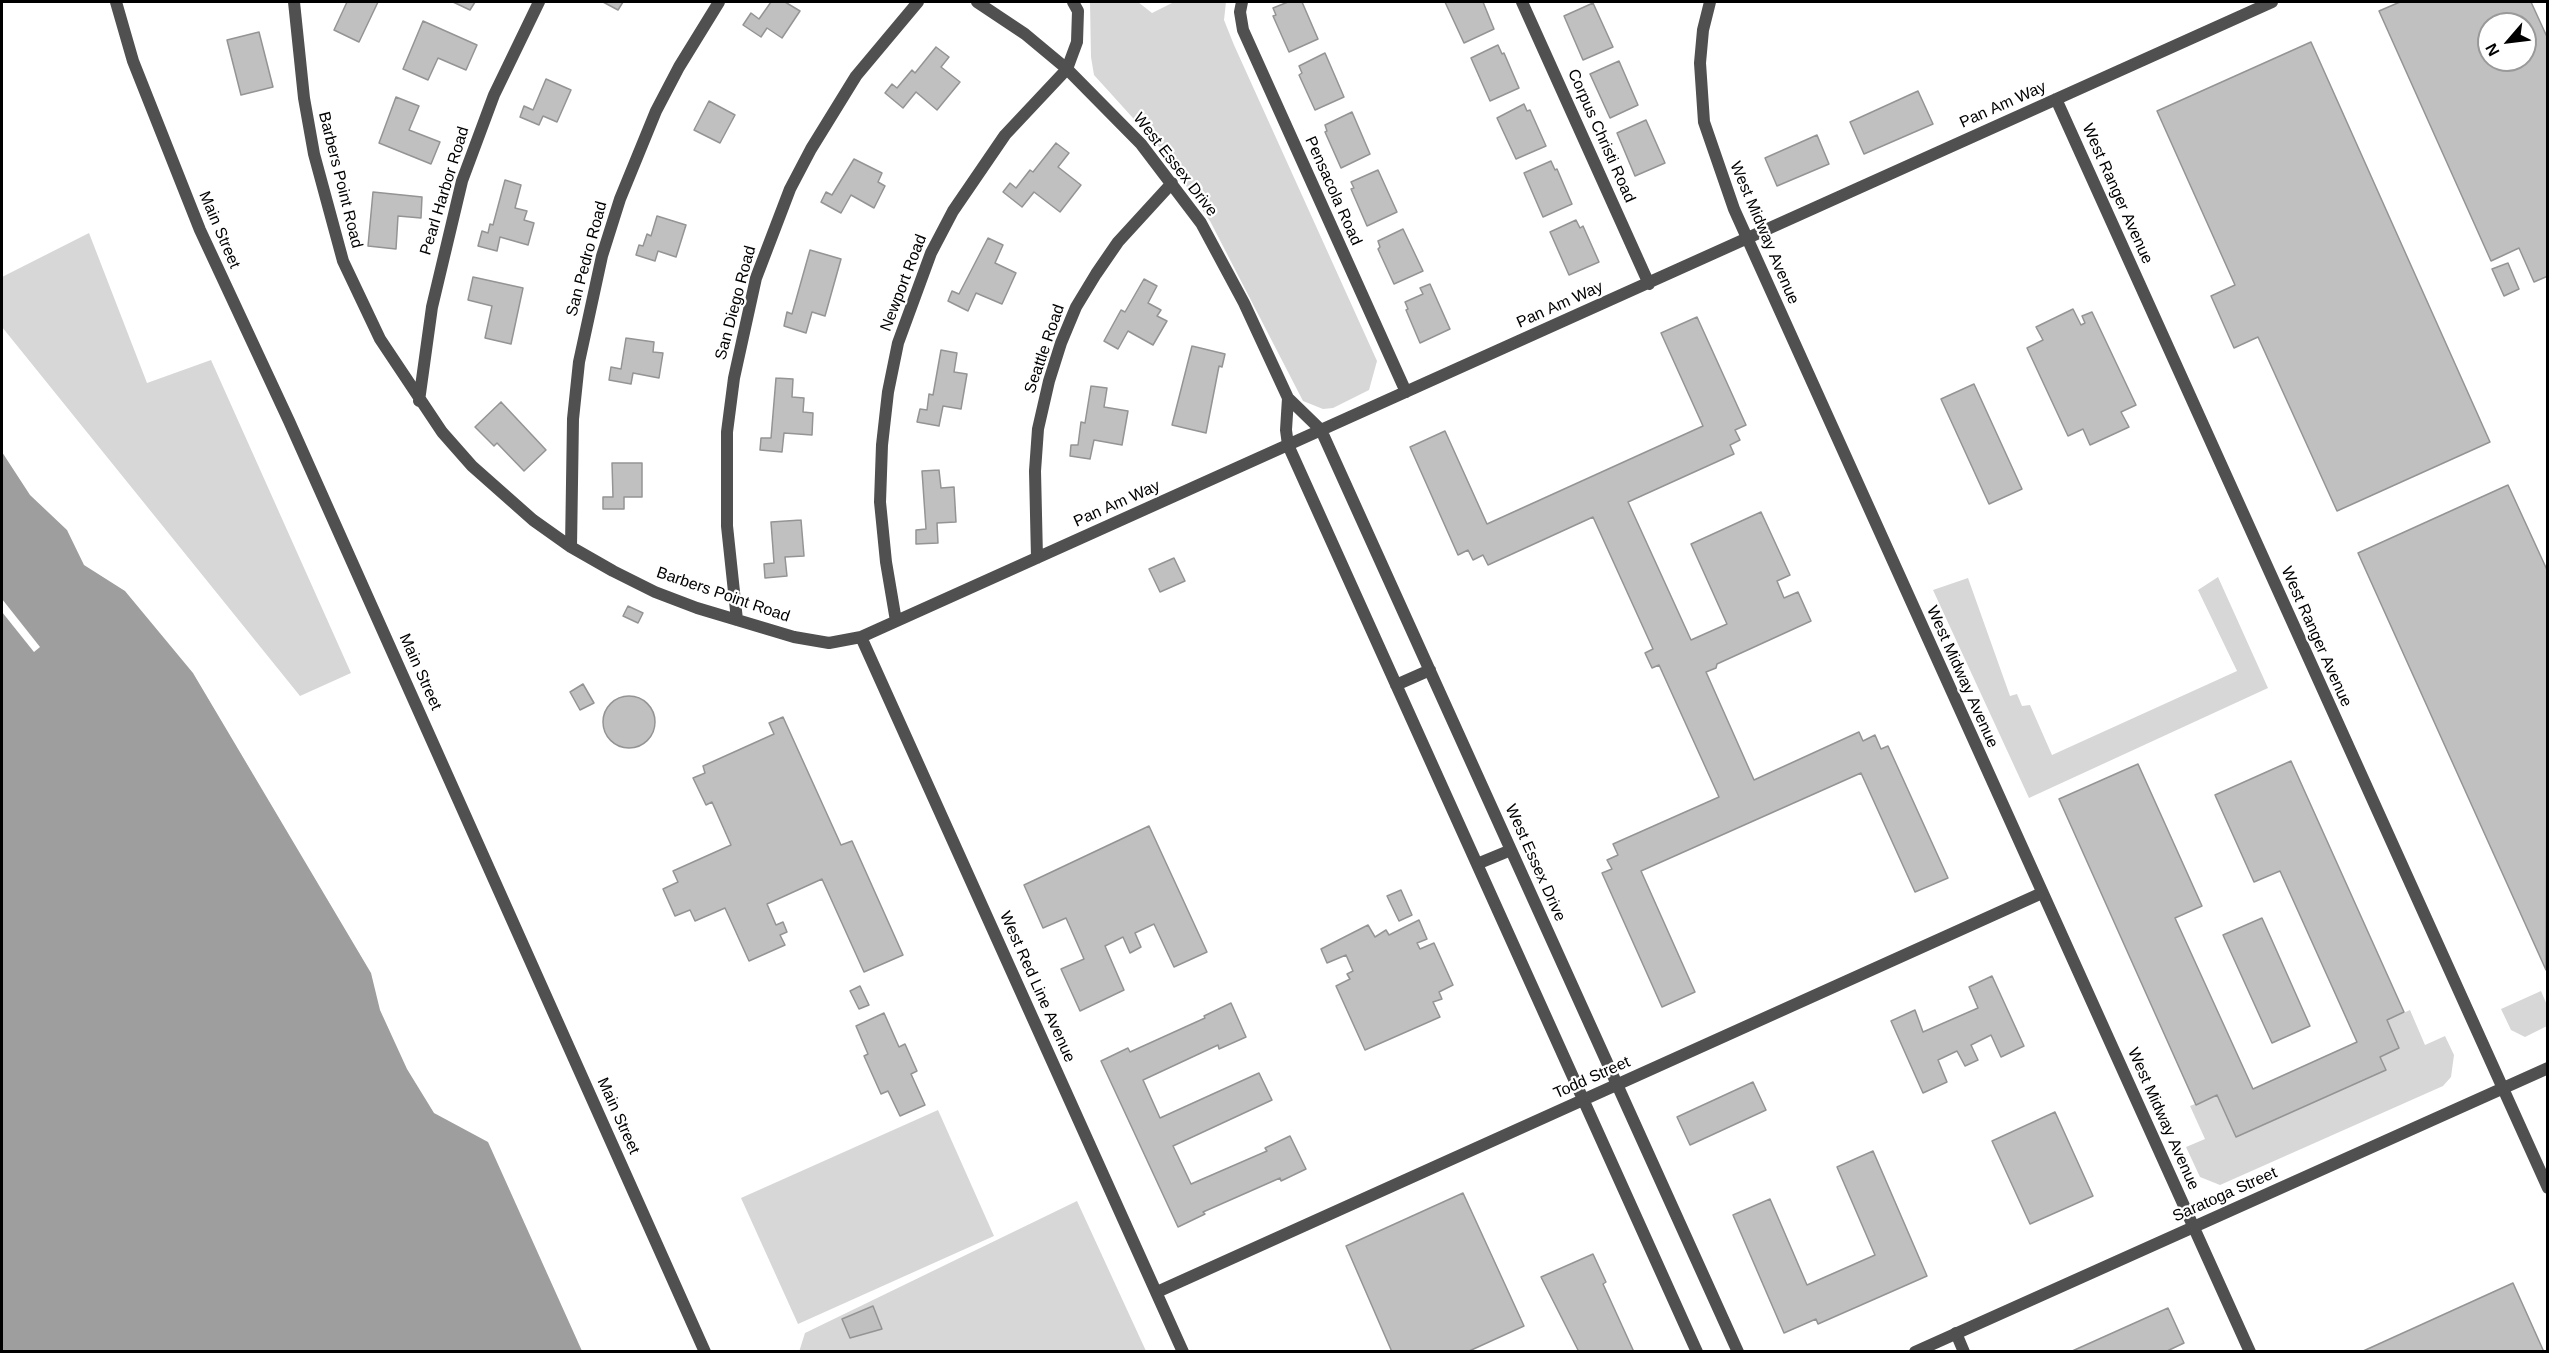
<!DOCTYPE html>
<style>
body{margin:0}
#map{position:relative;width:2549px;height:1353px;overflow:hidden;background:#fff;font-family:Arial,sans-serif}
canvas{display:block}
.frame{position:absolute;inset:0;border:3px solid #000;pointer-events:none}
.north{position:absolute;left:2477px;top:12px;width:60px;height:60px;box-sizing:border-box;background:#fff;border:2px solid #999;border-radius:50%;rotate:242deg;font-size:16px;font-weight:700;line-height:24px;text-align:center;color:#000}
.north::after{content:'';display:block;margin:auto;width:21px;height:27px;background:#000;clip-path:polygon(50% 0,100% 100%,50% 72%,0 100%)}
</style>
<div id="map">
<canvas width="2549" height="1353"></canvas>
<div class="frame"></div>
<div class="north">N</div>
</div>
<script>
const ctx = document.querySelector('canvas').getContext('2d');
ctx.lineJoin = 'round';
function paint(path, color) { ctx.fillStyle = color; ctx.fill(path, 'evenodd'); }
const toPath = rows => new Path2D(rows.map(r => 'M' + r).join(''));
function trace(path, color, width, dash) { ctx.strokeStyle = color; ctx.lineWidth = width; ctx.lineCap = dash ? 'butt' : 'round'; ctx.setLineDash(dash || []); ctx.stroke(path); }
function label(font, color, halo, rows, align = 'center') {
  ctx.font = font + ' Arial,sans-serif'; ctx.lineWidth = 4.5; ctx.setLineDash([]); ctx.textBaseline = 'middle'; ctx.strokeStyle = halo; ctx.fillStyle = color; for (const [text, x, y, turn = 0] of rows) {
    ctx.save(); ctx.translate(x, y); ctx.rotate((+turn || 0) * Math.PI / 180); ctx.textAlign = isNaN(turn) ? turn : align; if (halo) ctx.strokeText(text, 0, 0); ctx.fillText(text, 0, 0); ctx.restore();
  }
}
const green = toPath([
 [1090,2,1138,2,1152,13,1174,2,1226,2,1224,20,1234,45,1377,361,1369,390,1333,408,1323,409,1303,401,1210,221,1161,149,1094,75,1091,57],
 [89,233,147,383,211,360,351,673,300,696,2,327,2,277],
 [2218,577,2268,688,2029,798,1933,590,1968,578,2010,696,2017,694,2022,706,2030,705,2052,755,2237,671,2198,590],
 [2541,991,2547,1005,2547,1026,2525,1037,2511,1030,2501,1009],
 [2410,1010,2425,1045,2445,1036,2454,1055,2451,1077,2443,1086,2220,1185,2200,1177,2186,1147,2205,1139,2190,1106,2217,1095,2236,1137,2386,1069,2380,1057,2399,1048,2387,1020],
 [938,1110,994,1236,798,1324,741,1198],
 [1077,1201,1146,1351,799,1352,805,1333]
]);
const water = toPath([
 [2,452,30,495,67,530,84,565,125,591,193,673,371,973,380,1010,407,1069,434,1113,488,1142,582,1351,2,1351]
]);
const pier = toPath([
 [2,599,40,647,34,652,2,612]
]);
const building = toPath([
 [347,2,378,2,359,42,334,30,347,2],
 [453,2,475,2,470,10,453,2],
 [603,2,623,2,618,10,603,2],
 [771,2,785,2,800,11,782,38,767,28,761,37,743,25,751,13,759,19,771,2],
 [1288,2,1302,2,1318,39,1289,52,1273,16,1276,15,1273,8,1288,2],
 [1445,2,1483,2,1494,29,1464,43,1445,2],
 [2400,2,2531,2,2548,39,2548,276,2534,282,2519,248,2491,261,2379,11,2400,2],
 [2489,24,2525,24,2525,60,2489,60,2489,24],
 [1593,3,1613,47,1583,60,1564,16,1593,3],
 [423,21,477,45,466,70,438,58,428,80,403,69,423,21],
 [259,32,273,87,241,95,227,40,259,32],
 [2311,42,2490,442,2337,511,2258,337,2234,348,2211,296,2235,285,2157,111,2311,42],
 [1498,45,1502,54,1504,53,1519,88,1490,101,1471,58,1498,45],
 [936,47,949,57,941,67,960,82,937,110,916,92,903,108,885,93,892,84,897,88,912,70,915,73,936,47],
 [1325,53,1344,97,1315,110,1299,75,1302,73,1299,66,1325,53],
 [1619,61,1638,105,1610,118,1590,74,1619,61],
 [546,79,571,90,557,122,543,116,539,125,520,117,524,106,533,110,546,79],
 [1918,91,1933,124,1864,154,1850,122,1918,91],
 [396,97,419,106,409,130,440,142,431,164,379,143,396,97],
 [709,101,735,115,720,143,694,130,709,101],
 [1524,104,1527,111,1530,110,1546,146,1516,159,1497,118,1524,104],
 [1352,112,1370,154,1341,168,1325,132,1327,131,1325,125,1352,112],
 [1646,120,1665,163,1635,176,1617,133,1646,120],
 [1817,135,1829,164,1777,186,1765,158,1817,135],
 [1056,143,1069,153,1058,167,1081,185,1060,212,1034,192,1022,207,1003,192,1010,183,1016,188,1030,170,1033,172,1056,143],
 [854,159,882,173,878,182,885,186,874,208,851,195,841,213,821,202,826,192,832,195,854,159],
 [1551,161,1555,170,1557,169,1572,204,1543,217,1524,173,1551,161],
 [1378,170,1397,212,1367,226,1351,189,1354,188,1351,182,1378,170],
 [505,180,521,185,515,208,527,211,524,220,534,223,528,245,500,237,497,251,478,246,482,231,488,233,490,224,493,225,505,180],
 [373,192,422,197,421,218,398,216,396,249,368,246,373,192],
 [657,216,686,225,676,257,658,251,655,261,636,255,639,245,643,246,647,234,651,236,657,216],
 [1576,220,1580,228,1583,226,1599,262,1569,275,1550,232,1576,220],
 [1403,229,1423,271,1394,284,1378,249,1380,247,1378,241,1403,229],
 [988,238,1003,245,995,263,1016,273,1002,304,976,293,968,311,948,301,952,291,959,294,988,238],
 [810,250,841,259,825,316,812,312,806,333,784,326,787,312,792,314,810,250],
 [2508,263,2519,289,2504,296,2492,269,2508,263],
 [473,277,523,288,511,344,485,338,492,306,468,300,473,277],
 [1144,279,1157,286,1148,303,1161,310,1157,316,1167,321,1153,345,1128,331,1118,349,1104,341,1121,310,1125,312,1144,279],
 [1430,284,1450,329,1420,343,1406,310,1408,309,1405,302,1423,294,1420,288,1430,284],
 [2073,309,2081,325,2085,323,2082,316,2092,312,2136,405,2121,412,2129,427,2090,445,2083,429,2068,436,2027,348,2043,340,2036,327,2073,309],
 [1697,317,1746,425,1735,430,1740,440,1730,445,1734,454,1628,502,1691,640,1727,624,1691,544,1761,512,1790,575,1777,581,1784,598,1798,592,1811,621,1717,664,1716,668,1706,672,1754,780,1859,732,1863,741,1875,735,1881,749,1888,746,1948,878,1915,892,1861,773,1641,871,1695,992,1662,1007,1602,873,1612,869,1607,860,1618,855,1613,844,1719,797,1659,665,1652,668,1645,653,1653,649,1593,517,1488,565,1483,555,1473,560,1468,550,1458,555,1410,447,1445,431,1487,524,1703,426,1661,333,1697,317],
 [626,338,654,342,653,352,663,353,659,378,633,373,631,384,609,380,611,367,621,369,626,338],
 [1192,346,1225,354,1222,367,1219,366,1206,433,1172,425,1192,346],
 [941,350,957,353,954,372,967,374,961,409,943,406,939,426,917,422,920,409,927,410,929,394,933,395,941,350],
 [776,378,793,379,792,397,804,398,803,412,813,413,812,435,784,433,782,452,760,450,761,438,771,438,776,378],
 [1974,384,2022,489,1989,504,1941,399,1974,384],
 [1091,386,1107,388,1104,407,1128,411,1122,445,1094,440,1090,459,1070,456,1071,445,1078,445,1081,422,1085,423,1091,386],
 [501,402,546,450,524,471,497,443,494,446,475,427,501,402],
 [612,463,642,463,642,497,624,497,624,509,603,509,603,497,613,497,612,463],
 [939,470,941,488,954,487,956,522,937,523,938,543,916,544,916,530,926,529,922,471,939,470],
 [2508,485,2548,572,2546,970,2358,553,2508,485],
 [801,520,804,556,785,557,787,576,765,578,764,564,774,563,771,522,801,520],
 [1174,558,1185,581,1160,592,1149,569,1174,558],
 [628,606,643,613,638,623,623,616,628,606],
 [583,684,594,703,580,710,570,692,583,684],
 '603 722a26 26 0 1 1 52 0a26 26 0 1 1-52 0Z',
 [783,717,841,845,852,841,903,955,864,972,822,879,767,904,776,925,783,922,787,932,780,935,785,945,749,961,725,908,695,921,690,910,675,916,663,889,678,882,673,871,731,845,712,802,706,805,693,778,705,773,703,766,774,734,769,723,783,717],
 [2291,761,2404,1012,2387,1020,2399,1048,2380,1057,2386,1070,2236,1137,2217,1095,2196,1105,2059,799,2138,764,2202,906,2175,918,2253,1089,2357,1042,2280,871,2254,882,2215,795,2291,761],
 [1149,826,1207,952,1174,967,1154,924,1135,933,1141,947,1130,953,1123,937,1105,946,1124,990,1080,1011,1061,969,1084,959,1066,918,1043,928,1024,885,1149,826],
 [1401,890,1412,915,1399,921,1387,896,1401,890],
 [2262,918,2310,1026,2272,1043,2223,935,2262,918],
 [1419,920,1427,939,1417,943,1420,949,1434,943,1453,985,1439,992,1442,999,1433,1002,1440,1017,1365,1050,1336,986,1350,979,1347,974,1353,971,1346,955,1327,963,1321,949,1368,925,1375,937,1386,930,1389,935,1419,920],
 [1992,976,2024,1046,2001,1057,1991,1035,1971,1045,1978,1060,1965,1066,1957,1051,1938,1060,1947,1082,1923,1093,1891,1021,1915,1010,1923,1032,1978,1008,1969,987,1992,976],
 [860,986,869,1005,859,1009,850,991,860,986],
 [1231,1003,1246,1037,1219,1049,1218,1045,1143,1080,1160,1118,1259,1073,1272,1100,1173,1146,1191,1184,1267,1151,1265,1148,1290,1136,1306,1169,1281,1181,1280,1178,1203,1212,1205,1214,1178,1227,1101,1061,1128,1048,1130,1052,1205,1018,1204,1016,1231,1003],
 [884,1013,899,1047,905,1044,917,1071,911,1074,925,1105,900,1116,888,1091,881,1094,864,1056,868,1054,856,1026,884,1013],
 [1753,1082,1766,1110,1690,1145,1677,1117,1753,1082],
 [2055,1112,2093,1196,2030,1224,1992,1141,2055,1112],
 [1873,1151,1927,1276,1818,1324,1816,1319,1784,1333,1733,1215,1770,1199,1807,1285,1875,1255,1837,1167,1873,1151],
 [1463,1193,1524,1326,1467,1352,1392,1352,1346,1246,1463,1193],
 [1593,1254,1606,1282,1603,1284,1634,1352,1579,1352,1541,1277,1593,1254],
 [2513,1283,2544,1352,2361,1352,2513,1283],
 [873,1306,882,1329,850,1338,842,1319,873,1306],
 [2168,1308,2184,1343,2165,1352,2070,1352,2168,1308]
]);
const minor = toPath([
 [294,2,304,98,314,154,343,261,380,339,442,432,472,466,533,520,571,547,613,571,655,592,697,608,794,637,829,643,861,637,2272,2],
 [977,2,1025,34,1067,69,1141,144,1201,223,1244,303,1288,398,1321,430,1738,1352],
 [1242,2,1240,12,1243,30,1406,392],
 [1522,2,1649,284],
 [2056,99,2548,1188],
 [1288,398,1286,430,1288,445,1697,1352],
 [419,401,432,307,462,181,494,95,539,2],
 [571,547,573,419,579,362,602,256,620,199,656,111,679,67,719,2],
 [1037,558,1035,471,1038,429,1049,381,1061,343,1076,307,1096,274,1118,242,1172,183],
 [737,620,727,526,727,432,734,378,756,278,790,189,811,149,856,76,918,2],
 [896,621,886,562,880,502,882,445,888,392,898,343,931,253,953,211,1005,135,1067,69,1077,42,1078,11,1073,2],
 [861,637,1183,1352],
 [1396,685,1430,670],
 [1477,864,1511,850],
 [1157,1292,2042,893],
 [1956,1333,1964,1352]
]);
const tertiary = toPath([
 [116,2,133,61,200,230,289,421,705,1352],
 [1710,2,1703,30,1700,63,1704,122,1734,209,2250,1352],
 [1915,1352,2548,1068]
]);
const streetNames = [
 ["Pan Am Way",2003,105,-24],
 ["Corpus Christi Road",1601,136,66],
 ["West Essex Drive",1175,165,52],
 ["Barbers Point Road",340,180,76],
 ["Pearl Harbor Road",445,191,-73],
 ["Pensacola Road",1333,191,66],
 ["West Ranger Avenue",2117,194,66],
 ["Main Street",219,230,67],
 ["West Midway Avenue",1764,233,67],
 ["San Pedro Road",587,259,-75],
 ["Newport Road",904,283,-69],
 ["San Diego Road",736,303,-75],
 ["Pan Am Way",1560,305,-24],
 ["Seattle Road",1045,349,-71],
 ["Pan Am Way",1117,504,-24],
 ["Barbers Point Road",723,595,19],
 ["West Ranger Avenue",2316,637,66],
 ["Main Street",420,672,66],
 ["West Midway Avenue",1962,677,66],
 ["West Essex Drive",1535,863,66],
 ["West Red Line Avenue",1037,987,66],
 ["Todd Street",1592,1078,-24],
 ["Main Street",618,1116,66],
 ["West Midway Avenue",2163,1119,66],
 ["Saratoga Street",2225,1195,-24]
];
paint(green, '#d7d7d7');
paint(water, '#9e9e9e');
paint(pier, '#fff');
paint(building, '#c0c0c0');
trace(building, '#949494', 1.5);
trace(minor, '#505050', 12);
trace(tertiary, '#505050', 12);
label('16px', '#000', '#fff', streetNames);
</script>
